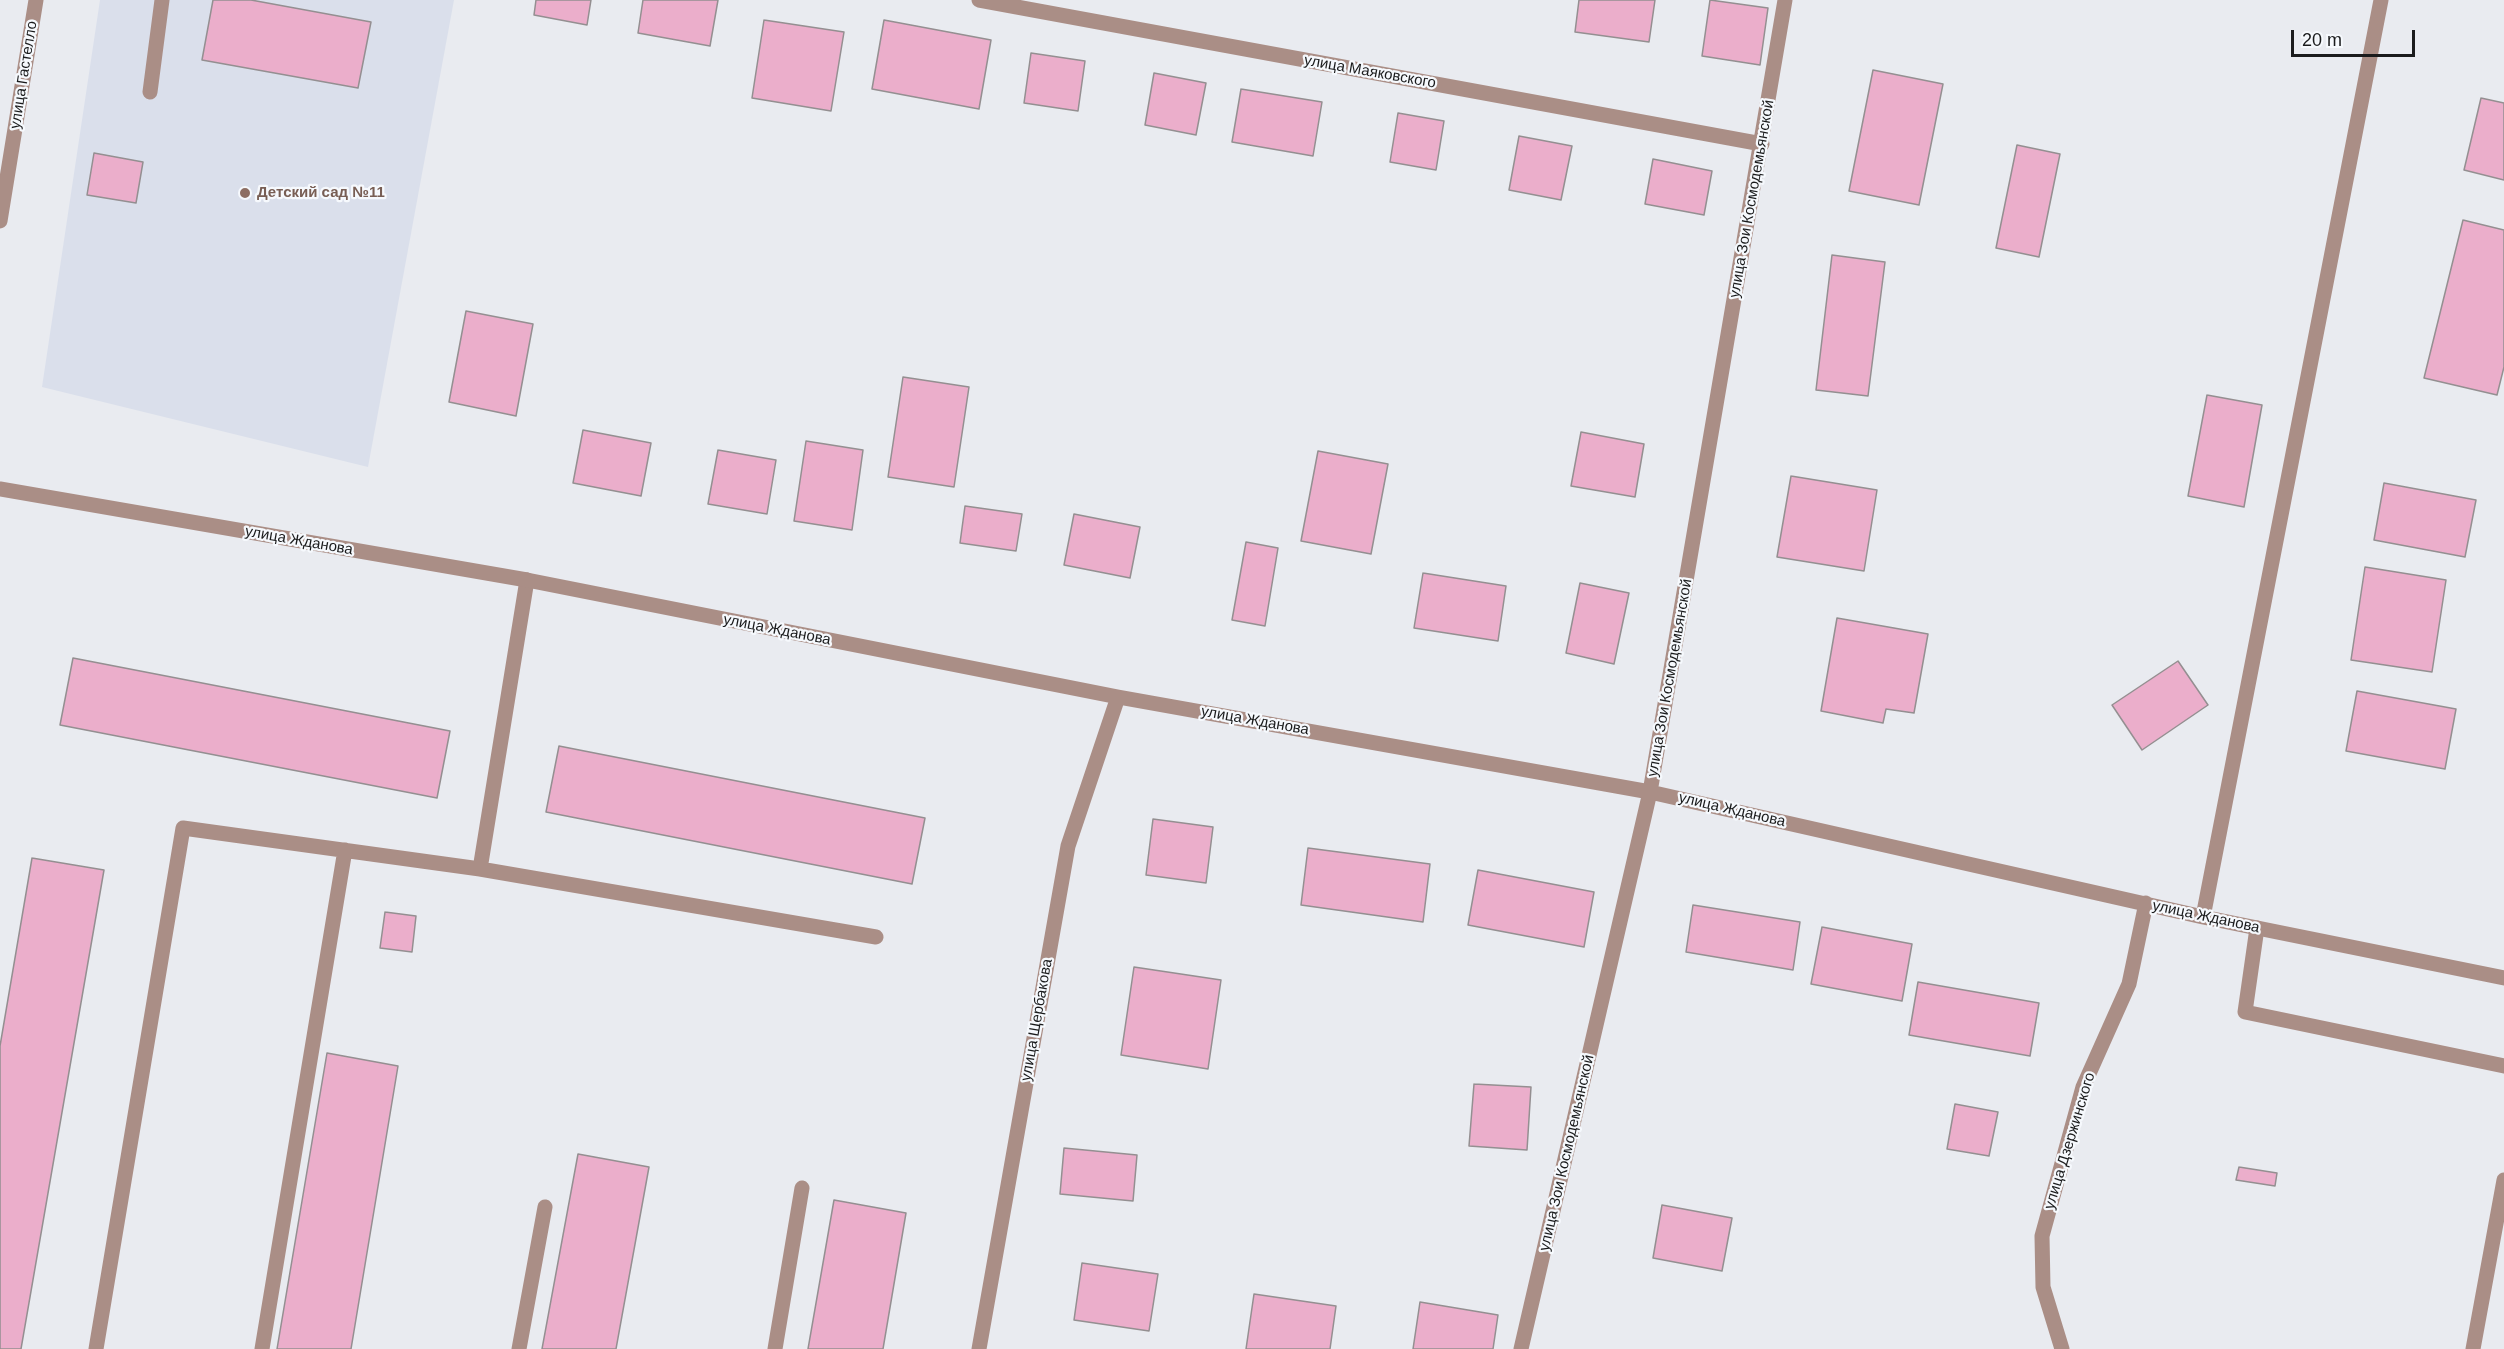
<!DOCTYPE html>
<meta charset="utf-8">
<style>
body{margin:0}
#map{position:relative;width:2504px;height:1349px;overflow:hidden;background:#e9ebf0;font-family:Arial,sans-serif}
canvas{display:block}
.scale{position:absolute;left:2291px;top:30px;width:124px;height:27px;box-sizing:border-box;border:3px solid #1a1b1c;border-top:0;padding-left:8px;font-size:18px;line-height:21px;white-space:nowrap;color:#1a1b1c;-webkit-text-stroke:4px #f6f9fd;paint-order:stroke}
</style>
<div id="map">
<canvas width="2504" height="1349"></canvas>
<div class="scale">20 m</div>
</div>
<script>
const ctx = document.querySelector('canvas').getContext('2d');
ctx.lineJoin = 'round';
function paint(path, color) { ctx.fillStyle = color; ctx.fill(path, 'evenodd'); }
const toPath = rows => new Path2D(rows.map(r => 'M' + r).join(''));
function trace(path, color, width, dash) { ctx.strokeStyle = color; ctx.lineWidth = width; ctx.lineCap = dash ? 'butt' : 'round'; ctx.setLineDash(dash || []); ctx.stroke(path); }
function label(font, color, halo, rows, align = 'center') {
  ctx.font = font + ' Arial,sans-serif'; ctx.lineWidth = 4.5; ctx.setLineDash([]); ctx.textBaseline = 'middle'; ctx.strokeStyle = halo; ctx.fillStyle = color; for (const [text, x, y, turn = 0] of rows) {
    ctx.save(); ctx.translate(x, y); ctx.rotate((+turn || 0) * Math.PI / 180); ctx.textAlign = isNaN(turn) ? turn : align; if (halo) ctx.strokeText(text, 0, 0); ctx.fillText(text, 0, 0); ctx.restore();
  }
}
const built = toPath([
 [100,0,454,0,368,467,42,387]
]);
const building = toPath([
 [213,0,251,0,371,22,358,88,202,60,213,0],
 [536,0,591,0,587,25,534,15,536,0],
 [643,0,718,0,710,46,638,33,643,0],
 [1579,0,1655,0,1649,42,1575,32,1579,0],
 [1710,0,1768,8,1760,65,1702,56,1710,0],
 [764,20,844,32,831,111,752,98,764,20],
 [884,20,991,40,979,109,872,89,884,20],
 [1031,53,1085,61,1078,111,1024,103,1031,53],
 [1873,70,1943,84,1919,205,1849,191,1873,70],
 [1154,73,1206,83,1196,135,1145,125,1154,73],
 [1241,89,1322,102,1313,156,1232,142,1241,89],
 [2481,98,2504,103,2504,180,2464,170,2481,98],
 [1398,113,1444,121,1436,170,1390,162,1398,113],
 [1519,136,1572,146,1561,200,1509,190,1519,136],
 [2017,145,2060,154,2039,257,1996,248,2017,145],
 [94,153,143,162,136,203,87,195,94,153],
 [1653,159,1712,171,1704,215,1645,204,1653,159],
 [2463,220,2504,230,2504,367,2497,395,2424,378,2463,220],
 [1832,255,1885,262,1868,396,1816,390,1832,255],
 [466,311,533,324,516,416,449,402,466,311],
 [903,377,969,387,954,487,888,477,903,377],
 [2207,395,2262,405,2244,507,2188,496,2207,395],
 [583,430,651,443,641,496,573,483,583,430],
 [1581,432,1644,444,1635,497,1571,486,1581,432],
 [806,441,863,450,852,530,794,521,806,441],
 [718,450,776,460,767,514,708,504,718,450],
 [1318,451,1388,464,1371,554,1301,541,1318,451],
 [1791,476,1877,490,1864,571,1777,557,1791,476],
 [2384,483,2476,500,2465,557,2374,540,2384,483],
 [965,506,1022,514,1016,551,960,543,965,506],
 [1074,514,1140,527,1130,578,1064,565,1074,514],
 [1246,542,1278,548,1265,626,1232,620,1246,542],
 [2365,567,2446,580,2432,672,2351,660,2365,567],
 [1423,573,1506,586,1498,641,1414,628,1423,573],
 [1580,583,1629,593,1614,664,1566,653,1580,583],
 [1837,618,1928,634,1914,713,1886,709,1883,723,1821,711,1837,618],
 [73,658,450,731,437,798,60,725,73,658],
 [2178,661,2208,705,2142,750,2112,705,2178,661],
 [2357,691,2456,709,2445,769,2346,751,2357,691],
 [559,746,925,818,912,884,546,812,559,746],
 [1153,819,1213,827,1206,883,1146,875,1153,819],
 [1308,848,1430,864,1423,922,1301,905,1308,848],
 [32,858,104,870,21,1349,0,1349,0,1046,32,858],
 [1478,870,1594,892,1584,947,1468,925,1478,870],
 [1693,905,1800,922,1793,970,1686,952,1693,905],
 [385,912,416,916,412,952,380,948,385,912],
 [1822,927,1912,944,1902,1001,1811,984,1822,927],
 [1134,967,1221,980,1208,1069,1121,1055,1134,967],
 [1918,982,2039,1003,2030,1056,1909,1035,1918,982],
 [327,1053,398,1066,351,1349,277,1349,327,1053],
 [1474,1084,1531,1087,1527,1150,1469,1146,1474,1084],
 [1955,1104,1998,1112,1989,1156,1947,1149,1955,1104],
 [1064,1148,1137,1155,1133,1201,1060,1194,1064,1148],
 [578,1154,649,1167,616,1349,542,1349,578,1154],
 [2239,1167,2277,1173,2275,1186,2236,1180,2239,1167],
 [834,1200,906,1213,883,1349,808,1349,834,1200],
 [1662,1205,1732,1218,1722,1271,1653,1258,1662,1205],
 [1082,1263,1158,1274,1149,1331,1074,1320,1082,1263],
 [1254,1294,1336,1306,1330,1349,1246,1349,1254,1294],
 [1420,1302,1498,1315,1493,1349,1413,1349,1420,1302]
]);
const service = toPath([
 [150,92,162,0],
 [480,869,527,580],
 [2257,928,2245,1012,2504,1066],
 [96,1349,183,828,480,869,876,937],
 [262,1349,345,850],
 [519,1349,545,1207],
 [775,1349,802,1188],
 [2473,1349,2504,1180]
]);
const minor = toPath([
 [979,0,1762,144],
 [0,489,527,580,1118,697,1650,792,2203,917,2504,978],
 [2203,917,2381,0],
 [979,1349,1068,846,1118,697],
 [1521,1349,1650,792,1785,0],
 [2062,1349,2043,1287,2042,1236,2083,1087,2129,984,2146,903]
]);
const tertiary = toPath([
 [0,221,36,0]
]);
const markers = [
 [245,193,6,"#8d6e63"]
];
const streetNames = [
 ["улица Маяковского",1370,72,10],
 ["улица Гастелло",24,75,-81],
 ["улица Зои Космодемьянской",1752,199,-80],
 ["улица Жданова",299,541,10],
 ["улица Жданова",777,630,11],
 ["улица Зои Космодемьянской",1670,678,-80],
 ["улица Жданова",1255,721,10],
 ["улица Жданова",1732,810,13],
 ["улица Жданова",2206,917,12],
 ["улица Щербакова",1037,1020,-80],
 ["улица Дзержинского",2070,1141,-73],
 ["улица Зои Космодемьянской",1567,1153,-77]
];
const educationNames = [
 ["Детский сад №11",257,193]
];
paint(built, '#dadfeb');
paint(building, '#ebaecb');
trace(building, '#948f91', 1.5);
trace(service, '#aa8e86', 15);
trace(minor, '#aa8e86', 15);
trace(tertiary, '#aa8e86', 15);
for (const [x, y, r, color] of markers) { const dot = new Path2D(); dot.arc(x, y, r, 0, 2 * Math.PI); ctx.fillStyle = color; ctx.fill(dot); trace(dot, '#f6f9fd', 2); }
label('15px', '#1a1b1c', '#f6f9fd', streetNames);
label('bold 15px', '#785e54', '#f6f9fd', educationNames, 'left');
</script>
